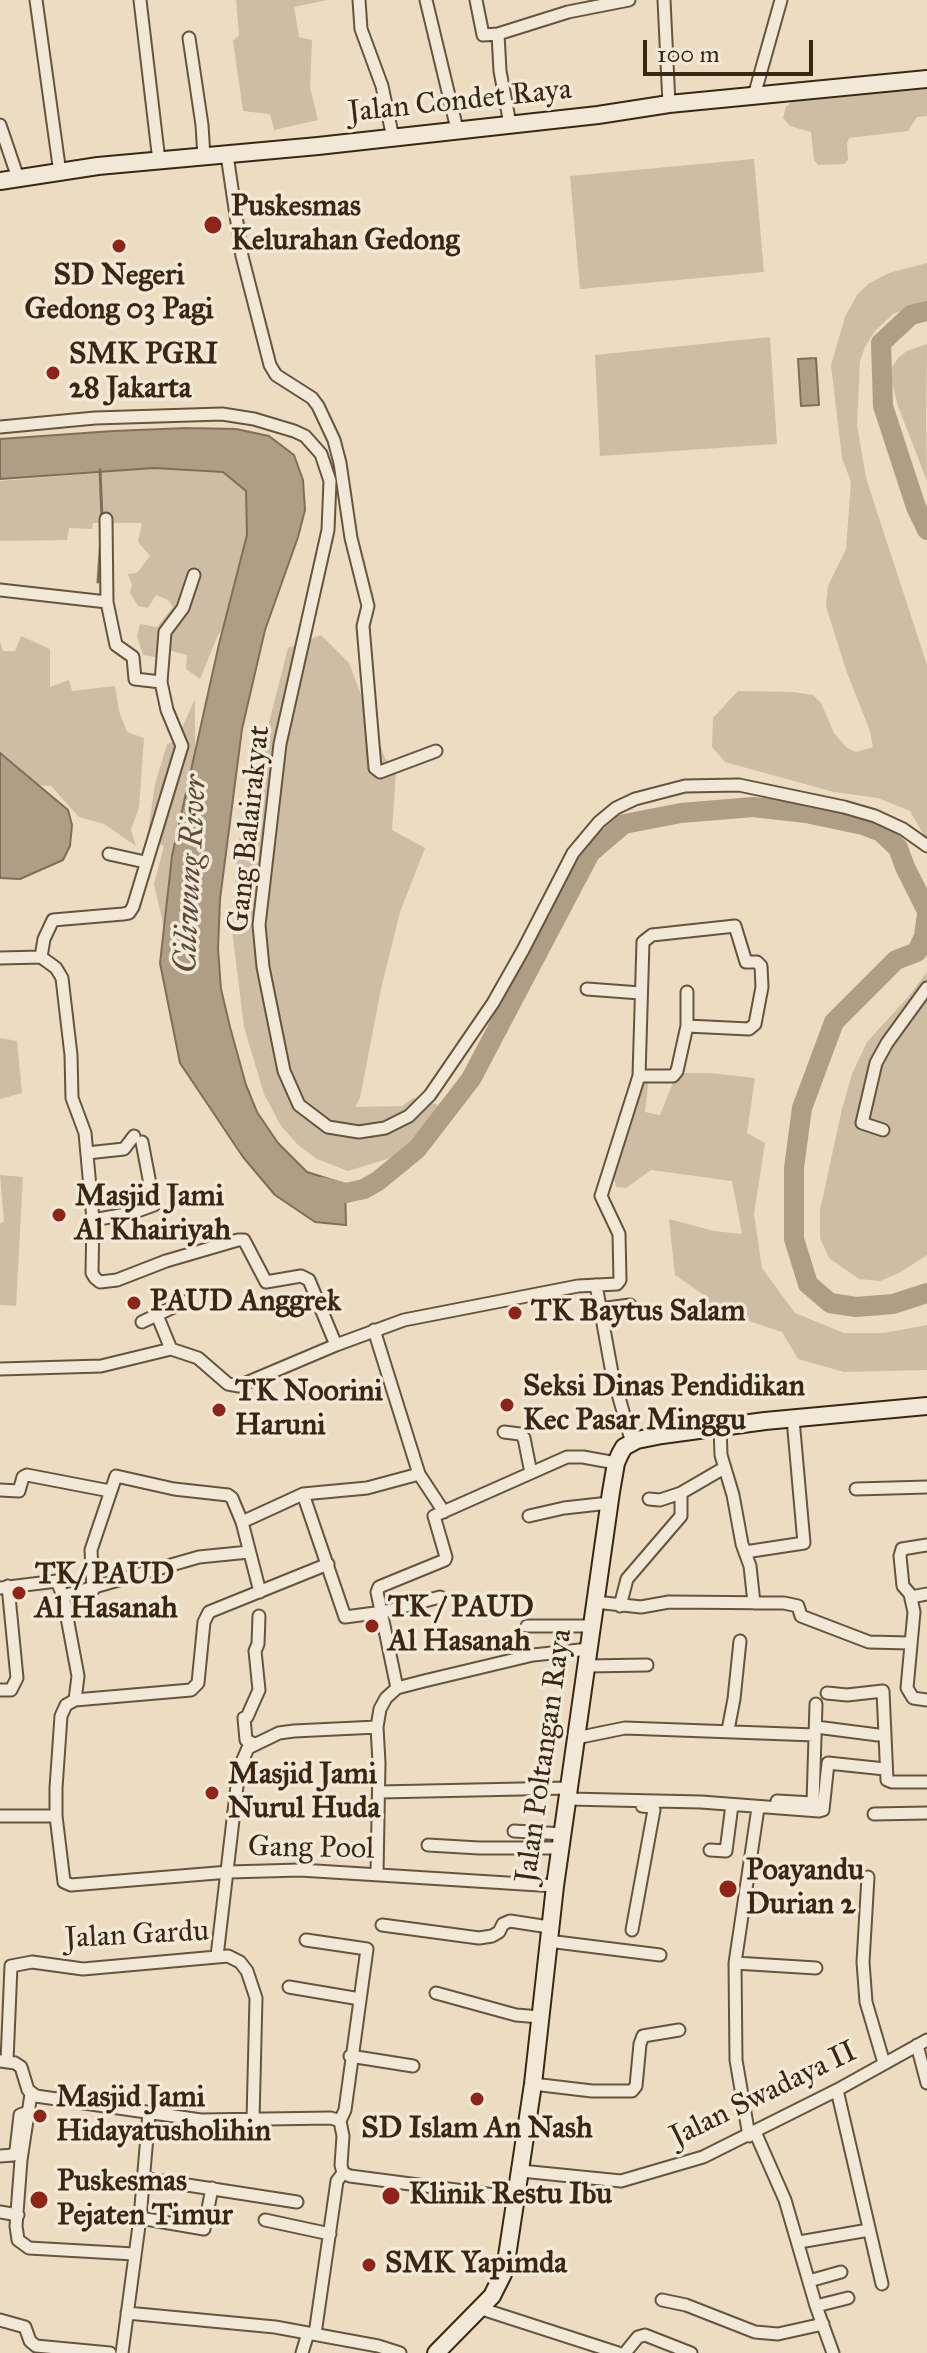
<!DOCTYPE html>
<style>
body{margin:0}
#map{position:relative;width:927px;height:2353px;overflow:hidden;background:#ebdcc2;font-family:"IM FELL Great Primer",serif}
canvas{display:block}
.scale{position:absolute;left:643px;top:40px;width:170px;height:36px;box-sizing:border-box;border:4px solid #3a2712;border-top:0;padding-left:10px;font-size:24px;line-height:28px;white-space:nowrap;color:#3a2712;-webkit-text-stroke:6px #f2e8d7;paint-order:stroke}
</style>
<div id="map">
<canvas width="927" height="2353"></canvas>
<div class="scale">100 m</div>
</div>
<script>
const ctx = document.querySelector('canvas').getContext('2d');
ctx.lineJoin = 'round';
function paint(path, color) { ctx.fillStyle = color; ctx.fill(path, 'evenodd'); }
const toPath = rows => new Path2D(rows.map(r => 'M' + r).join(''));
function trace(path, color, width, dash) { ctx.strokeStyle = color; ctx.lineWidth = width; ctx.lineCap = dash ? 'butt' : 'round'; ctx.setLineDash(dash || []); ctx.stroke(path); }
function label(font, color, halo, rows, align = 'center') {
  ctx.font = font + ' "IM FELL Great Primer",serif'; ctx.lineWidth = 7; ctx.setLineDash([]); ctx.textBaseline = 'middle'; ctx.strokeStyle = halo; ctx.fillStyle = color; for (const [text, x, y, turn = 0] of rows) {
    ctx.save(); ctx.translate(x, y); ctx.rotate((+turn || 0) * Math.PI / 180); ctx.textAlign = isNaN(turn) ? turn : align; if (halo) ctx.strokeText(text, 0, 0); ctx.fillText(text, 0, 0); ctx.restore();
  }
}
const green = toPath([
 [236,0,327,0,294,7,299,37,312,40,310,87,318,120,274,130,270,114,243,111,233,41,239,35],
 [927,89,927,116,917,117,908,131,849,138,847,143,848,160,844,164,818,165,814,160,811,132,790,126,783,118,786,107,792,102],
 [754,159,764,272,580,289,570,176],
 [927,263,927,301,893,314,875,331,865,347,860,361,857,425,866,478,927,665,927,841,910,811,878,798,834,792,725,762,712,747,713,718,738,691,793,692,813,695,821,703,834,733,847,748,856,752,873,747,870,731,846,670,826,606,828,586,846,549,851,482,842,458,831,365,845,317,857,295,868,284,889,273],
 [770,337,777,444,600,456,595,355],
 [927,344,926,420,927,481,898,406,891,378,892,367,899,357,907,351],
 [220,463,264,489,227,623,218,635,200,679,186,669,187,655,164,649,160,658,143,655,137,636,140,624,157,627,173,607,168,600,156,595,148,608,138,606,130,593,132,585,128,574,137,573,150,556,138,542,142,523,93,523,92,529,69,528,67,540,0,541,0,481],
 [321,635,349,663,385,758,396,771,392,830,425,848,400,912,381,989,360,1098,355,1107,402,1106,413,1098,439,1105,400,1155,348,1171,317,1159,298,1145,281,1126,264,1094,244,1027,232,930,238,844,288,648],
 [21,636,50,649,50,687,69,680,72,691,115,686,119,711,127,732,144,738,139,807,131,830,136,846,104,824,79,817,51,786,38,785,0,772,0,641,3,651,15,651],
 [195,699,195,761,170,954,154,884,164,846,147,839,155,784,167,744,176,741],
 [927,972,927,1255,901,1272,880,1281,859,1279,829,1258,820,1238,820,1210,842,1109,852,1074,867,1042,909,996],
 [0,1038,17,1041,22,1093,0,1099],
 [677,1073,709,1073,755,1078,747,1133,765,1143,754,1214,762,1268,795,1313,844,1333,884,1333,927,1325,927,1370,844,1372,798,1359,782,1332,746,1320,717,1319,707,1297,675,1275,669,1219,714,1231,742,1234,732,1181,651,1170,626,1188,616,1187,613,1173,640,1078,649,1077,645,1112,660,1115],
 [0,1175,23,1177,16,1306,0,1305,0,1223,4,1222]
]);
const water = toPath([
 [816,358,819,405,801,406,798,359,816,358],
 [187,428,236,429,269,436,294,455,303,480,305,510,298,537,265,630,242,729,220,899,218,949,221,989,230,1027,246,1085,257,1112,278,1143,307,1172,345,1184,346,1225,315,1222,275,1195,243,1157,180,1063,160,963,172,856,219,644,247,535,246,491,223,472,154,468,0,479,0,439,113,431,187,428],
 [0,753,68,810,72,825,70,846,63,860,20,879,0,878,0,753]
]);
const stream = toPath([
 [100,470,102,519],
 [98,582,101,538]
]);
const river = toPath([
 [927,311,911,315,881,343,883,406,916,507,927,530],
 [927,914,924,936,917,952,896,960,834,1022,802,1108,794,1168,794,1239,808,1284,830,1303,856,1307,893,1304,927,1293],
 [322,1187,346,1193,364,1189,378,1181,417,1149,471,1079,590,853,624,824,681,813,753,807,806,813,863,825,881,832,898,848,905,867,927,911]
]);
const street = toPath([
 [36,0,60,173],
 [140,0,159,161],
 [359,0,361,29,382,86,393,138],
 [426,0,457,129],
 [476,0,483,35,498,34,568,12,629,0],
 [664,0,669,104],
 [498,34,500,71,510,124],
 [189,38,202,125,204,157],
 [754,96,781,0],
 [0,125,18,178],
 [227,155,242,256,270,365,276,375,312,398,318,406,334,440,340,463,351,538,368,606,363,626,375,768,380,772,436,751],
 [0,427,95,418,222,414,254,419,294,431,305,436,321,454,330,481,328,530,280,744,259,925,263,967,284,1071,299,1105,328,1127,359,1132,385,1128,409,1116,430,1095,493,1003,523,950,573,853,599,822,616,808,635,799,685,786,739,785,844,807,875,816,903,829,927,846],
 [106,519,107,602,116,645,133,657,135,679,161,682],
 [0,590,107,602],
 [109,854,145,862],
 [41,957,56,968,62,978,71,1055,72,1098,85,1133,93,1220,92,1273,95,1278,100,1282,117,1280,166,1261,238,1240,244,1240,266,1282,301,1276,309,1280,336,1345],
 [41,957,44,939,53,920,123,914,129,913,133,907,182,746,167,710,161,682,165,632,183,608,194,575],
 [0,958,41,957],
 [587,989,640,993],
 [639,1076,673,1076,677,1071,687,1026,687,992],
 [883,1130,862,1123,876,1063,887,1043,927,988],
 [87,1153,124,1149,134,1136],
 [93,1220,132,1213,154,1205,142,1142],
 [596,1285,612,1373,632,1443],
 [599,1309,630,1305],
 [157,1315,171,1349],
 [142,1322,184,1302],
 [374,1330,419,1474,444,1512],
 [0,1369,101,1366,171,1349,198,1358,228,1384,239,1386,336,1345,404,1320,578,1286,617,1284,620,1280,619,1234,601,1196,639,1076,643,942,652,935,735,926,746,962,757,962,761,966,762,987,755,1024,749,1029,687,1026],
 [720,1426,721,1455,733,1495,742,1544,750,1566,754,1603],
 [504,1432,520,1434,524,1438,531,1473],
 [856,1489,927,1487],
 [0,1490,19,1491,23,1477,27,1475,110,1491],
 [303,1494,345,1617,383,1612,440,1597],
 [649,1499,660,1500,681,1493,724,1468],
 [529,1516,564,1508,609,1503],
 [927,1545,902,1549,900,1556,903,1586,910,1594,914,1612,907,1688,913,1698,927,1700],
 [745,1552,804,1543,793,1419],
 [328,1564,209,1612,204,1622,198,1683,191,1690,75,1700,66,1705,61,1716,56,1788,56,1816,64,1882,71,1885,229,1872,300,1870,555,1886],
 [0,1588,57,1581,63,1596,78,1676,75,1700],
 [93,1590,91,1550,116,1476,174,1489,228,1495,232,1498,242,1522],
 [260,1592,242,1522,303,1494,367,1488,419,1474],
 [63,1596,199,1557,249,1552],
 [911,1597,927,1594],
 [595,1602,641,1607,669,1602,784,1603,798,1606,801,1616,869,1642,910,1643],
 [620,1606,627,1579,681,1516,681,1493],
 [527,1626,592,1626],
 [587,1666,647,1665],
 [397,1688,377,1592,379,1587,445,1560,446,1557,434,1516,567,1457,583,1457,616,1463],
 [0,1690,11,1690,17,1678,8,1586],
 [827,1693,847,1695,883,1691,887,1780,892,1782,927,1782],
 [816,1727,878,1735],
 [728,1730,734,1699,740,1641],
 [576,1738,625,1728,815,1735],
 [254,1744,246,1740,244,1718,247,1717,259,1690,255,1651,258,1644,259,1616],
 [379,1792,569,1788],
 [568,1799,701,1802,819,1811,823,1810,828,1763,885,1769],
 [777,1801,813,1803,816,1704],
 [874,1814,927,1813],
 [0,1816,56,1816],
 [514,1831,563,1834],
 [428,1845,479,1848,561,1848],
 [710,1850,726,1851,732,1805],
 [377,1874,379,1763,377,1727,380,1709,386,1698,397,1688,424,1681,533,1655,589,1649],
 [868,1877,863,1962,866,2002,884,2063],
 [382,1925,479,1938,492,1936,499,1932,503,1924,510,1921,549,1927],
 [632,1930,654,1810,652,1807,642,1806],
 [306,1940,367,1949,345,2110,340,2121],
 [548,1941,660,1955],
 [217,1956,239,1769,248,1748,279,1733,294,1731,377,1727],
 [735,1963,816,1968],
 [289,1987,360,1999],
 [436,1993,516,2015,540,2017],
 [917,2045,927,2083],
 [350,2056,413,2066],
 [1,2061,15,2063,21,2067,28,2090,36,2096,201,2120,331,2118,340,2121],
 [7,2061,11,1966,32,1962,83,1969,228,1956,240,1962,247,1971,256,1998,253,2120],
 [533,2084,592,2091,632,2091,636,2086,640,2044,643,2036,679,2030],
 [837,2090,882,2284],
 [31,2094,21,2160,16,2226,18,2240,29,2248,134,2254],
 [340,2121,343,2136,341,2165,343,2173],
 [755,2132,785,2200,816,2306,833,2353],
 [749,2136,736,2060,735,1963,758,1808],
 [0,2156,13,2155,16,2150,20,2115,28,2112],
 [521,2171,621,2181,703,2157,837,2090,927,2040],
 [343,2173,350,2176,517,2198],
 [142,2178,297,2202],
 [0,2212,18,2215],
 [140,2218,204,2229,212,2188],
 [265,2220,330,2234],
 [799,2242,869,2230],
 [809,2281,841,2272],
 [662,2300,686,2305,755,2332,778,2334,823,2324],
 [816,2306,848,2298],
 [482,2309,618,2353],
 [127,2313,275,2327,378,2346,400,2353],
 [0,2320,25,2327,30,2341,36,2346,110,2353],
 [315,2334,337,2181,343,2173],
 [122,2353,140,2218,149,2113],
 [302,2353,308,2333],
 [625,2353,638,2337,645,2335,691,2353]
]);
const secondary = toPath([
 [0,181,98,166,318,146,598,115,669,104,927,79],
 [436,2353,492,2296,503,2274,507,2256,533,2084,555,1886,611,1492,616,1463,620,1454,624,1447,637,1440,662,1435,765,1421,927,1406]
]);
const markers = [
 [213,225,10,"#8f2418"],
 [119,246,8,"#8f2418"],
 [53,373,8,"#8f2418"],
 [59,1215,8,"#8f2418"],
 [134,1303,8,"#8f2418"],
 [515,1313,8,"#8f2418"],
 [507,1405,8,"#8f2418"],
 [219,1410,8,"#8f2418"],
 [19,1593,8,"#8f2418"],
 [372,1626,8,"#8f2418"],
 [212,1793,8,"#8f2418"],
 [728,1889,10,"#8f2418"],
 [477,2099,8,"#8f2418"],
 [40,2116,8,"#8f2418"],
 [391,2196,10,"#8f2418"],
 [39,2200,10,"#8f2418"],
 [369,2265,8,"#8f2418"]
];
const streetNames = [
 ["Jalan Condet Raya",460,102,-6],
 ["Gang Balairakyat",250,829,-84],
 ["Jalan Poltangan Raya",545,1756,-82],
 ["Gang Pool",311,1849,1],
 ["Jalan Gardu",137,1936,-3],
 ["Jalan Swadaya II",764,2095,-26]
];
const poiNames = [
 ["Puskesmas",231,208],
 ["Kelurahan Gedong",231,242],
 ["SD Negeri",119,277,"center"],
 ["Gedong 03 Pagi",119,311,"center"],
 ["SMK PGRI",69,356],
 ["28 Jakarta",69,390],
 ["Masjid Jami",75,1198],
 ["Al Khairiyah",75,1232],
 ["PAUD Anggrek",150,1303],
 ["TK Baytus Salam",531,1313],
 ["Seksi Dinas Pendidikan",523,1388],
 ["Kec Pasar Minggu",523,1422],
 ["TK Noorini",235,1393],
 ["Haruni",235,1427],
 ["TK/ PAUD",35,1576],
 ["Al Hasanah",35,1610],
 ["TK / PAUD",388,1609],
 ["Al Hasanah",388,1643],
 ["Masjid Jami",228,1776],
 ["Nurul Huda",228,1810],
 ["Poayandu",746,1872],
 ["Durian 2",746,1906],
 ["Masjid Jami",56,2099],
 ["Hidayatusholihin",56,2133],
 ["SD Islam An Nash",477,2130,"center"],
 ["Puskesmas",57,2183],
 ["Pejaten Timur",57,2217],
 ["Klinik Restu Ibu",409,2196],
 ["SMK Yapimda",385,2265]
];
const waterNames = [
 ["Ciliwung River",192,874,-87]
];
paint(green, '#cdbda4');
paint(water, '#af9e86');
trace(water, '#806e58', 2);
trace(stream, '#806e58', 3);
trace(river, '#af9e86', 20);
trace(street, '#66543e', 15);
trace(secondary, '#3a2712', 20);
trace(street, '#f2e8d7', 11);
trace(secondary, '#f2e8d7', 16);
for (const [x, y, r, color] of markers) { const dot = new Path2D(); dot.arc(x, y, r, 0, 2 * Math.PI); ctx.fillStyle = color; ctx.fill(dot); trace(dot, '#f2e8d7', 3); }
label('30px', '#3a2712', '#f2e8d7', streetNames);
label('bold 30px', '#3a2712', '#f2e8d7', poiNames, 'left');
label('italic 32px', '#5d4b35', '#f2e8d7', waterNames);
</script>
